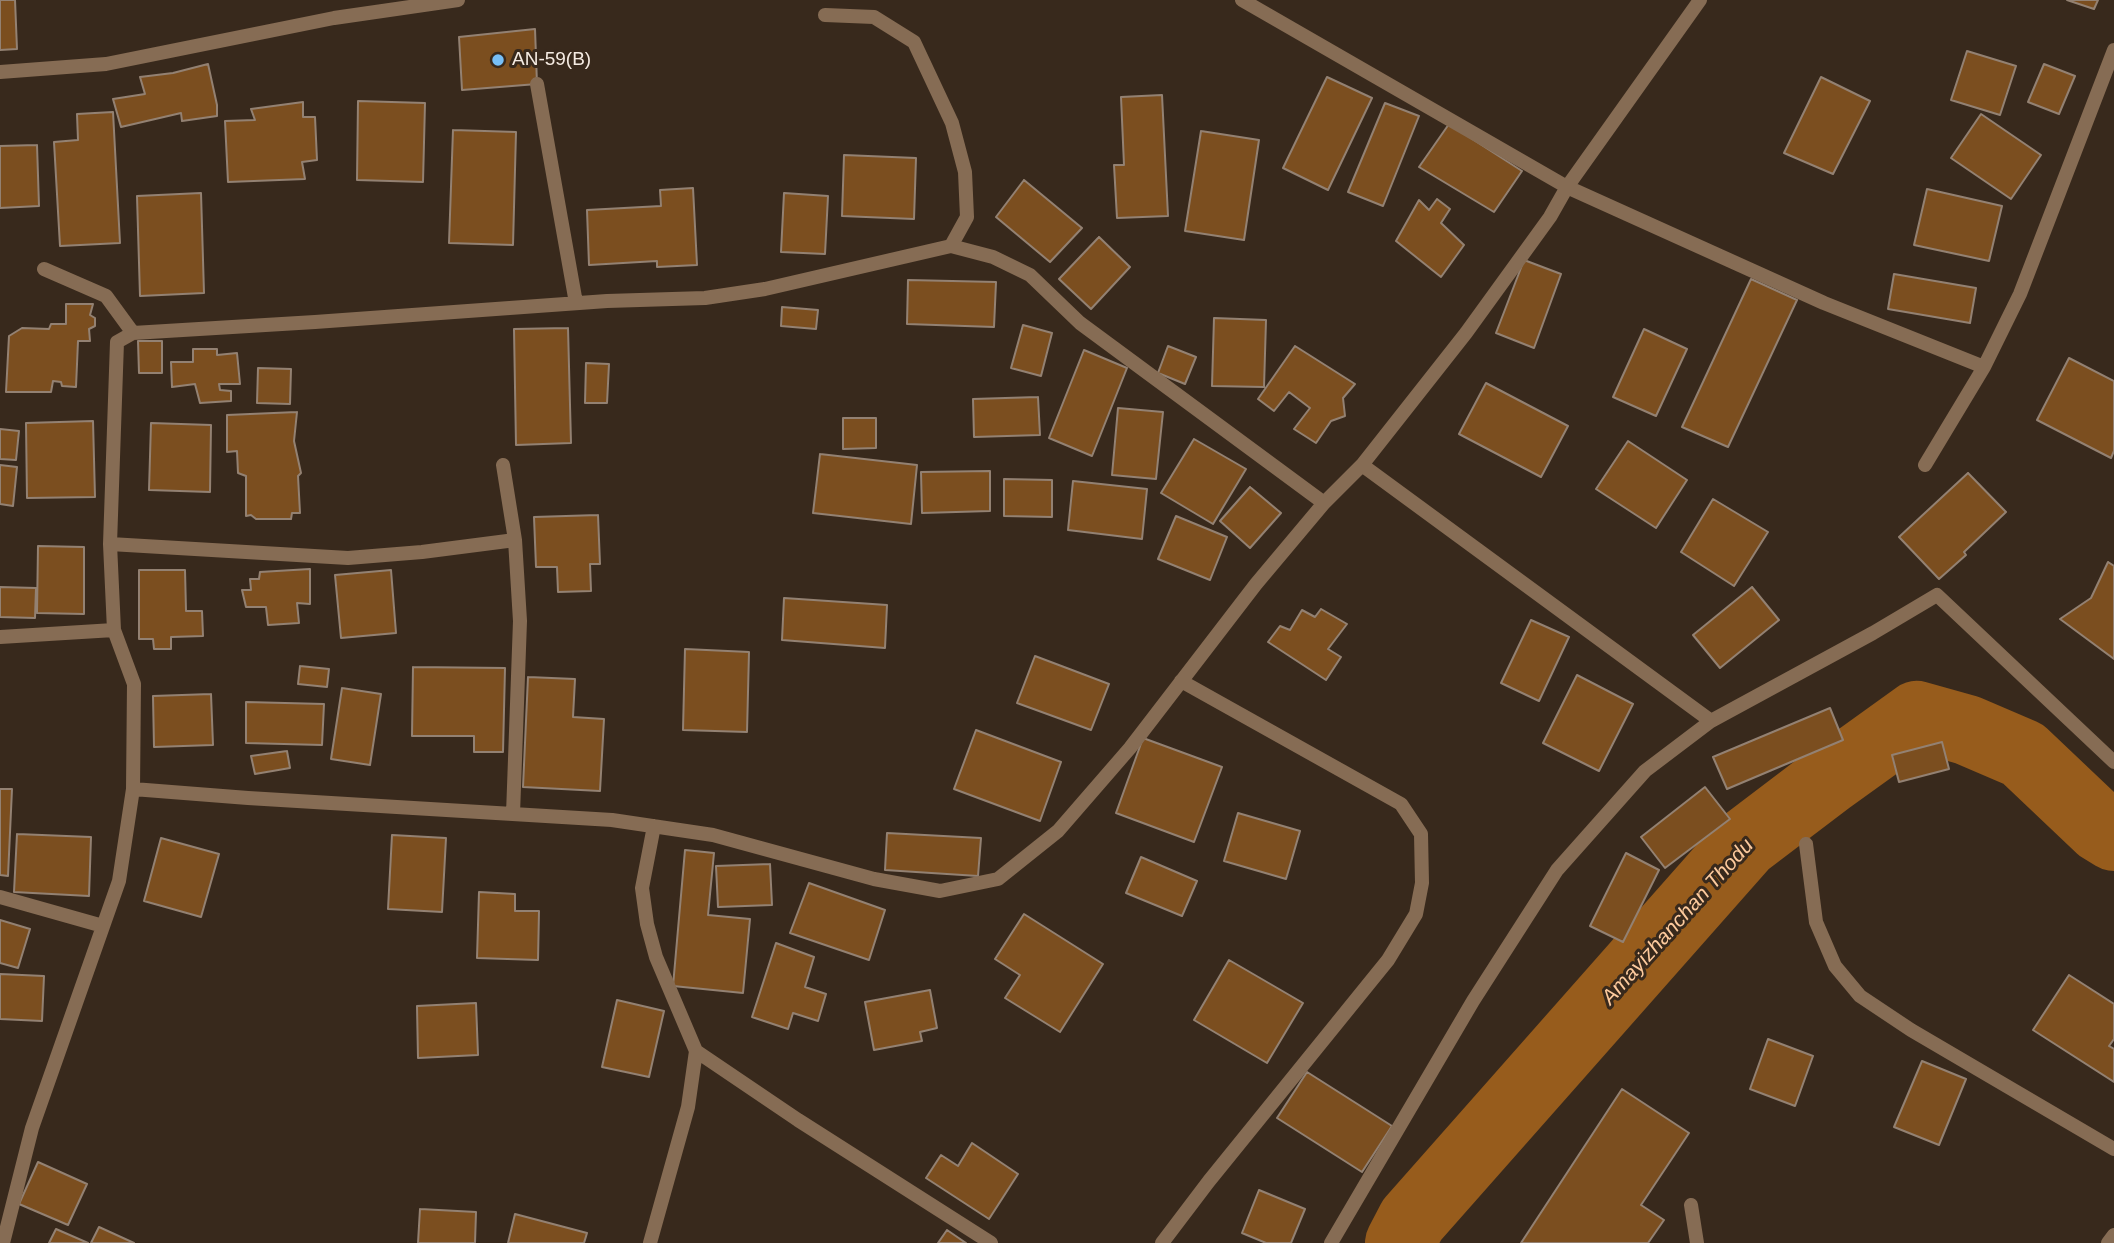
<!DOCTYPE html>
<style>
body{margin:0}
canvas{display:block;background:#38291c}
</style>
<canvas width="2114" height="1243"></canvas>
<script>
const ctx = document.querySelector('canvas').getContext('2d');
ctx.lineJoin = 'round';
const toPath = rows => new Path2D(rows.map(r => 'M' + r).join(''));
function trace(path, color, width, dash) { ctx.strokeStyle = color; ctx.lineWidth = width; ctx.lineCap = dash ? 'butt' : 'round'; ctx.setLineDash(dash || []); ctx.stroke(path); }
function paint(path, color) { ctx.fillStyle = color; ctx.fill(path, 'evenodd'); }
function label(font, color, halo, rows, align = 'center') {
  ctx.font = font + ' Arial,sans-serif'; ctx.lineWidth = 6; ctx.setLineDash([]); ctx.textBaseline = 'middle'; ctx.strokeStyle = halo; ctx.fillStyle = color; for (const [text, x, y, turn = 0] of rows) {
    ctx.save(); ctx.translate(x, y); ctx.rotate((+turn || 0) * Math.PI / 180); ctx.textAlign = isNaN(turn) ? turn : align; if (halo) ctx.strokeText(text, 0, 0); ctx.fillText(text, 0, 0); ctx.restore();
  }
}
const river = toPath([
 [1400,1243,1412,1220,1745,843,1828,780,1917,716,1967,730,2023,754,2101,828,2114,836]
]);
const building = toPath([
 [0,0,15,0,17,49,0,50,0,0],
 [2067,0,2098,0,2094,9,2067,0],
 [535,29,537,84,462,90,459,37,535,29],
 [1967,51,2016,66,2000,115,1951,100,1967,51],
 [208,64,217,105,217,116,182,121,181,113,121,127,113,99,145,94,140,77,173,73,208,64],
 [2044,64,2075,76,2059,114,2028,102,2044,64],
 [1327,77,1372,98,1328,190,1283,168,1327,77],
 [1821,77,1870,101,1833,174,1784,153,1821,77],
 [1162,95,1168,216,1117,218,1114,165,1124,165,1121,97,1162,95],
 [358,101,425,103,423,182,357,180,358,101],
 [303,102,303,117,315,117,317,160,302,162,305,179,228,182,225,121,255,120,251,109,303,102],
 [1385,103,1419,116,1383,206,1348,192,1385,103],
 [113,112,120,243,60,246,54,142,78,140,77,114,113,112],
 [1981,114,2041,155,2011,199,1951,158,1981,114],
 [1449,124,1522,171,1494,212,1419,167,1449,124],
 [453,130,516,132,513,245,449,243,453,130],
 [1201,131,1259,140,1244,240,1185,231,1201,131],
 [37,145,39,206,0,208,0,146,37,145],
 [844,155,916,158,914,219,842,216,844,155],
 [1024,180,1082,228,1050,262,996,217,1024,180],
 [693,188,697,265,657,267,657,261,589,265,587,210,661,206,660,190,693,188],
 [1927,189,2002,206,1989,261,1914,245,1927,189],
 [201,193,204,293,140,296,137,196,201,193],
 [784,193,828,196,825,254,781,252,784,193],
 [1437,199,1450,209,1441,223,1464,245,1441,277,1396,241,1419,200,1429,210,1437,199],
 [1099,237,1130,267,1091,309,1059,279,1099,237],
 [1524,260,1561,274,1534,348,1496,333,1524,260],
 [1894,274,1976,288,1970,323,1888,309,1894,274],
 [1751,279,1797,300,1728,447,1682,427,1751,279],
 [908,280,996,282,994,327,907,324,908,280],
 [66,304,93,304,90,315,95,318,95,326,89,329,90,341,78,341,76,387,62,386,61,382,53,381,51,392,6,392,9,336,22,328,49,329,51,324,66,324,66,304],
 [782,307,818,310,816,329,781,326,782,307],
 [1214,318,1266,320,1264,387,1212,386,1214,318],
 [1023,325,1052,333,1041,376,1011,368,1023,325],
 [568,328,571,443,516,445,514,329,568,328],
 [1644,329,1687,349,1656,416,1613,397,1644,329],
 [138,341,162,341,162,373,139,373,138,341],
 [1168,346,1196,357,1185,384,1158,373,1168,346],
 [1295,346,1355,384,1343,398,1345,416,1331,421,1316,443,1294,429,1310,408,1289,392,1274,411,1258,399,1295,346],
 [193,349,217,349,217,355,237,353,240,384,219,384,220,390,231,391,231,401,200,403,195,384,172,387,171,362,193,362,193,349],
 [1084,350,1127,368,1092,456,1049,438,1084,350],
 [2069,358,2114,381,2114,451,2111,458,2037,420,2069,358],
 [586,363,609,364,607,403,585,403,586,363],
 [258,368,291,369,290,404,257,403,258,368],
 [1486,383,1568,426,1541,477,1459,434,1486,383],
 [1038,397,1040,435,974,437,973,399,1038,397],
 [1118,408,1163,412,1156,479,1112,475,1118,408],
 [297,412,294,441,301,473,298,476,300,513,292,513,291,519,256,519,251,515,246,516,246,476,238,473,237,451,227,452,227,415,297,412],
 [843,418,876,418,876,448,843,449,843,418],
 [93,421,95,497,27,498,26,423,93,421],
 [151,423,211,425,210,492,149,490,151,423],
 [0,429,19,431,16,460,0,459,0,429],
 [1194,439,1246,469,1213,524,1161,493,1194,439],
 [1628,441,1687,480,1656,528,1596,489,1628,441],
 [820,454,917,465,911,524,813,513,820,454],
 [0,465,17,467,13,506,0,504,0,465],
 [990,471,990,511,922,513,921,472,990,471],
 [1968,473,2006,512,1964,552,1966,555,1939,579,1899,537,1968,473],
 [1004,479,1052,480,1052,517,1004,516,1004,479],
 [1073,481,1147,489,1142,539,1068,530,1073,481],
 [1250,487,1281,513,1250,548,1220,521,1250,487],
 [1713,499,1768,532,1734,586,1681,552,1713,499],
 [598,515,600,564,590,564,591,591,558,592,557,567,536,567,534,517,598,515],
 [1176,516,1227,537,1210,580,1158,559,1176,516],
 [38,546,84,547,84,614,37,613,38,546],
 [2108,562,2114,566,2114,659,2060,619,2091,598,2108,562],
 [310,569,310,604,297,603,299,623,268,625,266,607,246,607,242,590,251,590,250,579,259,579,260,572,310,569],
 [139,570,185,570,186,611,202,611,203,636,171,637,171,649,154,649,153,639,139,639,139,570],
 [391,570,396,633,341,638,335,575,391,570],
 [0,587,36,588,35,618,0,617,0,587],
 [1752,587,1779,620,1720,668,1693,635,1752,587],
 [784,598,887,605,885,648,782,640,784,598],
 [1321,609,1347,624,1328,649,1341,657,1326,680,1268,642,1280,626,1290,630,1302,610,1315,617,1321,609],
 [1531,620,1569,637,1539,701,1501,683,1531,620],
 [685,649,749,652,747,732,683,730,685,649],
 [1035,656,1109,684,1091,730,1017,703,1035,656],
 [300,666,329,669,327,687,298,684,300,666],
 [413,667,505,668,503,752,474,752,474,736,412,736,413,667],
 [1577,675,1633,704,1599,771,1543,743,1577,675],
 [528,677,575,679,573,717,604,719,600,791,523,787,528,677],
 [342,688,381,694,370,765,331,759,342,688],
 [211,694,213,745,154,747,153,696,211,694],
 [246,702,324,704,322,745,246,743,246,702],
 [1830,708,1843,740,1727,789,1713,757,1830,708],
 [976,730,1061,762,1040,821,954,789,976,730],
 [1143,738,1222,767,1194,842,1116,813,1143,738],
 [1942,742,1949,769,1899,782,1892,755,1942,742],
 [287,751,290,768,255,774,251,756,287,751],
 [1705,787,1730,819,1665,868,1641,837,1705,787],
 [0,789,12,789,8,876,0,875,0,789],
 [1238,813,1300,831,1286,879,1224,861,1238,813],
 [887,833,981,838,978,876,885,870,887,833],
 [17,834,91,837,89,896,14,892,17,834],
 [392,835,446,838,442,912,388,909,392,835],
 [161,838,219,854,201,917,144,901,161,838],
 [685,850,714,853,708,915,750,919,743,993,673,986,685,850],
 [1626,853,1659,870,1623,942,1590,926,1626,853],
 [1141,857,1197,881,1182,916,1126,893,1141,857],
 [770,864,772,905,718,907,716,866,770,864],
 [809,883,885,910,869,960,790,933,809,883],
 [479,892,515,894,515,911,539,911,538,960,477,958,479,892],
 [1024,914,1103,964,1060,1032,1005,998,1020,975,995,959,1024,914],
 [0,920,30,929,18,968,0,963,0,920],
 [776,943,814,957,805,987,826,994,818,1021,793,1013,788,1029,752,1017,776,943],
 [1229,960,1303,1003,1267,1063,1194,1020,1229,960],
 [0,974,44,976,42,1021,0,1019,0,974],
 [2069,975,2114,1004,2114,1039,2109,1046,2114,1049,2114,1082,2033,1030,2069,975],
 [930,990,937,1028,920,1032,922,1041,874,1050,865,1002,930,990],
 [617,1000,664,1011,649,1077,602,1067,617,1000],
 [476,1003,478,1055,418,1058,417,1006,476,1003],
 [1768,1039,1813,1056,1795,1106,1750,1089,1768,1039],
 [1922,1061,1966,1079,1939,1145,1894,1127,1922,1061],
 [1307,1072,1392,1126,1362,1172,1277,1118,1307,1072],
 [1622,1089,1689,1133,1641,1205,1664,1220,1648,1243,1521,1243,1622,1089],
 [972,1143,1018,1174,989,1219,926,1178,941,1155,958,1166,972,1143],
 [38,1162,87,1184,68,1225,19,1204,38,1162],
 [1259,1190,1305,1209,1291,1243,1266,1243,1242,1233,1259,1190],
 [420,1209,476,1212,475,1243,418,1243,420,1209],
 [515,1214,587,1233,584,1243,508,1243,515,1214],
 [99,1227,134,1243,91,1243,99,1227],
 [56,1229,88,1243,49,1243,56,1229],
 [947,1230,966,1243,938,1243,947,1230]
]);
const service = toPath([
 [1806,844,1816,922,1835,966,1860,996,1911,1030,2114,1149],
 [1691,1205,1697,1243]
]);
const minor = toPath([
 [1242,0,1567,187,1824,303,1984,367],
 [825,15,874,17,914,42,952,123,965,172,967,217,951,246],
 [0,72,106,64,334,18,458,0],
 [537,84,576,303],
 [44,269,106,296,133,333],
 [503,465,515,540,520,621,513,814],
 [1362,465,1711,721],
 [1925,465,1984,367,2020,294,2114,50],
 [110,544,348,558,422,552,515,540],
 [0,637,114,630],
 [133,789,248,798,612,820,713,835,874,879,940,891,998,879,1058,831,1130,748,1256,584,1324,503,1362,465,1466,333,1550,217,1567,187,1700,0],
 [0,897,103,926],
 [696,1051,798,1120,991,1243],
 [3,1243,32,1128,119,881,133,789,134,684,114,630,110,544,117,342,133,333,315,322,607,301,705,298,765,289,951,246,993,257,1030,275,1080,323,1324,503],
 [650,1243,688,1107,696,1051,656,957,647,924,642,888,654,826],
 [1162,1243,1209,1181,1388,960,1416,914,1422,883,1421,834,1401,804,1181,681],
 [1331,1243,1473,1001,1557,870,1645,771,1711,721,1873,633,1937,595,2114,762],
 [2108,1243,2114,1235]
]);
const markers = [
 [498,60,7,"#77bff7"]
];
const poiNames = [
 ["AN-59(B)",512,60]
];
const waterNames = [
 ["Amayizhanchan Thodu",1678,922,-48]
];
trace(river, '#975c1c', 70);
paint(building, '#7b4e1f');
trace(building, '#938172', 2);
trace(service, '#866c54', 14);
trace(minor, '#866c54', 14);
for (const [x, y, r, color] of markers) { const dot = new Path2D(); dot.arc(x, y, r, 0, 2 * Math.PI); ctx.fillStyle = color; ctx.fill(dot); trace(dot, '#38291c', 2.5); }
label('19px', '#f5ebe2', '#38291c', poiNames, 'left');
label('italic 21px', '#fdca9d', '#38291c', waterNames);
</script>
